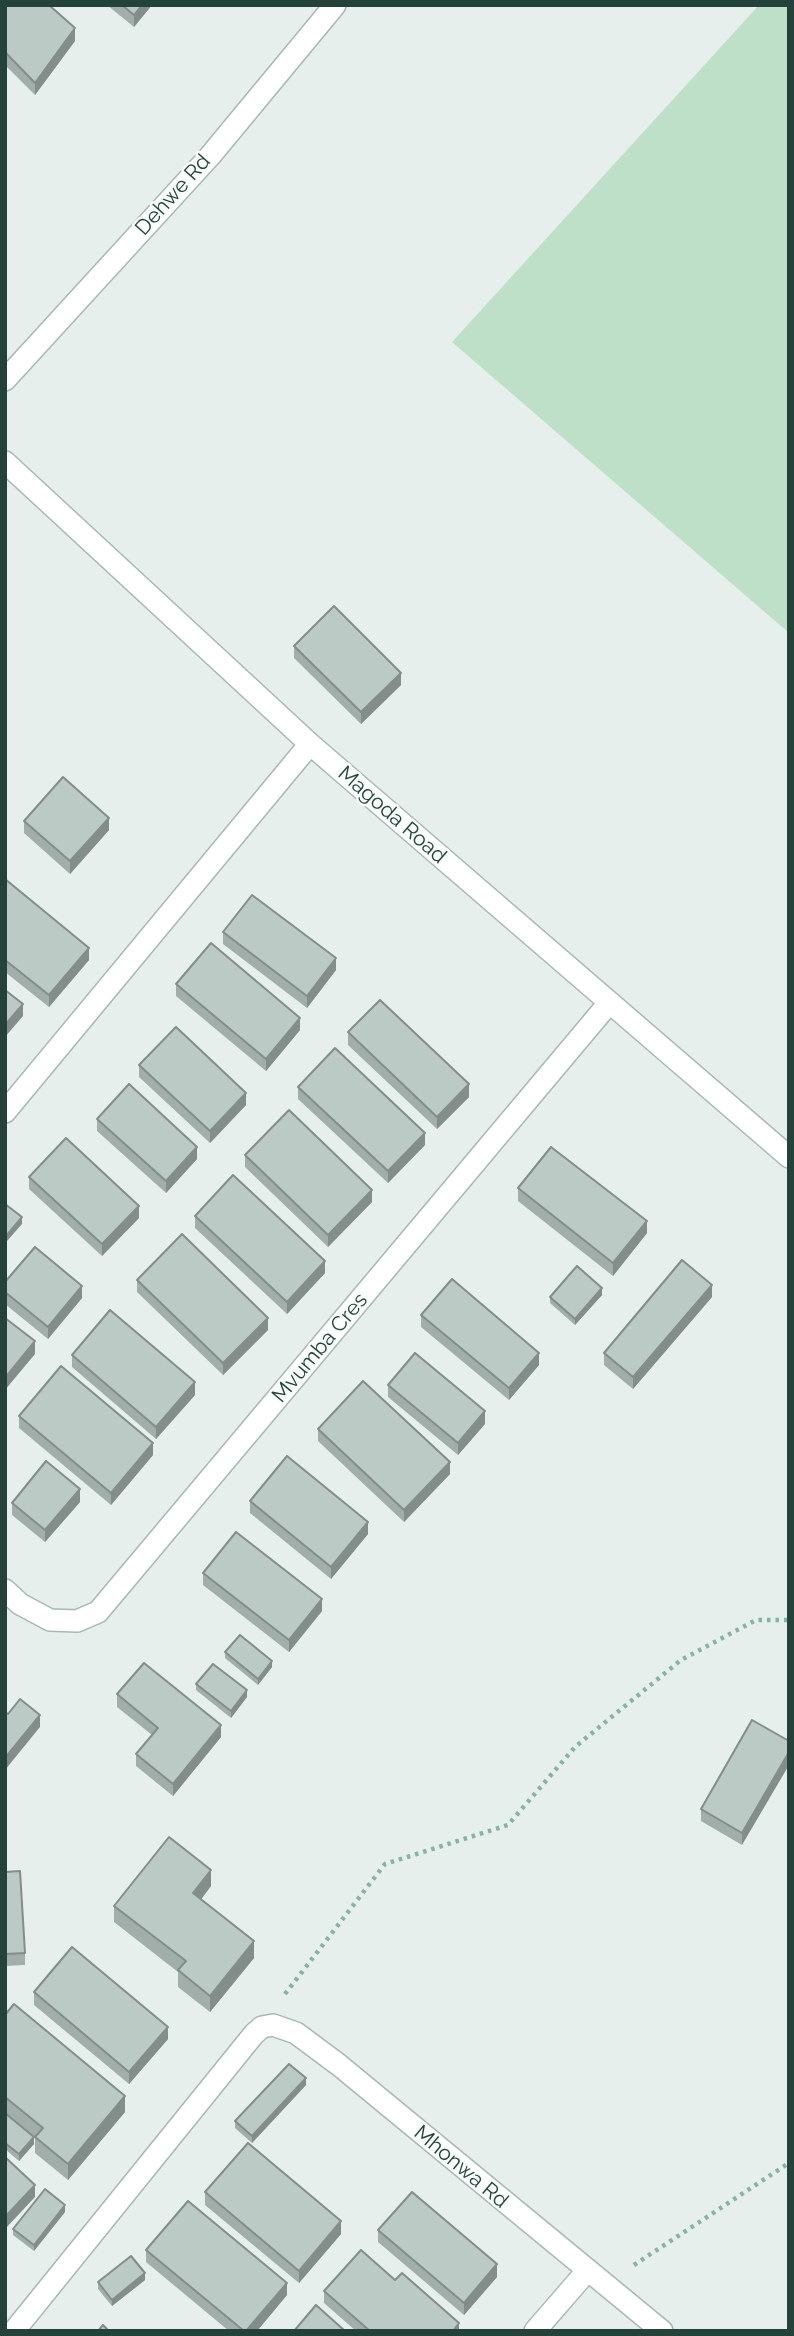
<!DOCTYPE html>
<style>
body{margin:0}
#map{position:relative;width:794px;height:2336px;overflow:hidden;background:#e6efeb;font-family:Raleway,sans-serif}
canvas{display:block}
.frame{position:absolute;inset:0;border:7px solid #24423a;pointer-events:none}
</style>
<div id="map">
<canvas width="794" height="2336"></canvas>
<div class="frame"></div>
</div>
<script>
const ctx = document.querySelector('canvas').getContext('2d');
ctx.lineJoin = 'round';
function paint(path, color) { ctx.fillStyle = color; ctx.fill(path, 'evenodd'); }
const toPath = rows => new Path2D(rows.map(r => 'M' + r).join(''));
function trace(path, color, width, dash) { ctx.strokeStyle = color; ctx.lineWidth = width; ctx.lineCap = dash ? 'butt' : 'round'; ctx.setLineDash(dash || []); ctx.stroke(path); }
function label(font, color, halo, rows, align = 'center') {
  ctx.font = font + ' Raleway,sans-serif'; ctx.lineWidth = 5; ctx.setLineDash([]); ctx.textBaseline = 'middle'; ctx.strokeStyle = halo; ctx.fillStyle = color; for (const [text, x, y, turn = 0] of rows) {
    ctx.save(); ctx.translate(x, y); ctx.rotate((+turn || 0) * Math.PI / 180); ctx.textAlign = isNaN(turn) ? turn : align; if (halo) ctx.strokeText(text, 0, 0); ctx.fillText(text, 0, 0); ctx.restore();
  }
}
const green = toPath([
 [759,5,789,5,789,633,452,342]
]);
const path = toPath([
 [285,1994,385,1864,508,1825,575,1747,681,1660,756,1620,789,1620],
 [634,2265,789,2163]
]);
const minor = toPath([
 [5,380,210,156,335,5],
 [5,462,310,744,789,1157],
 [5,1112,310,744],
 [5,1590,20,1604,50,1620,77,1621,98,1612,609,1003],
 [14,2331,254,2034,262,2027,273,2025,296,2033,339,2065,662,2331],
 [535,2331,587,2271]
]);
const wall = toPath([
 [5,5,75,41,35,95,5,65],
 [107,5,152,5,134,27],
 [294,646,401,685,361,724,294,658],
 [24,821,109,830,70,874,24,833],
 [5,879,89,960,49,1007,5,972],
 [223,932,336,970,307,1008,223,944],
 [176,984,300,1030,266,1071,176,996],
 [348,1032,469,1097,437,1129,348,1045],
 [139,1065,246,1105,210,1143,139,1077],
 [298,1087,425,1145,388,1183,298,1099],
 [97,1119,197,1159,166,1193,97,1131],
 [245,1155,372,1202,328,1247,245,1167],
 [29,1177,139,1218,102,1256,29,1189],
 [518,1188,647,1233,613,1276,518,1201],
 [195,1216,325,1273,287,1314,195,1228],
 [137,1280,268,1330,223,1375,137,1292],
 [5,1282,82,1298,48,1339,5,1304],
 [602,1295,575,1325,550,1303,550,1297],
 [712,1297,633,1389,604,1365,604,1353],
 [421,1315,539,1365,509,1400,421,1327],
 [72,1355,195,1395,156,1439,72,1367],
 [388,1385,485,1424,458,1455,388,1397],
 [19,1416,153,1455,111,1505,19,1428],
 [318,1429,450,1474,404,1522,318,1441],
 [250,1501,368,1534,331,1579,250,1513],
 [80,1502,45,1542,12,1515,12,1503],
 [203,1573,322,1611,289,1652,203,1585],
 [225,1652,272,1667,258,1685,225,1658],
 [196,1684,247,1697,231,1718,196,1690],
 [117,1694,221,1737,173,1796,136,1766,136,1754,152,1735,117,1707],
 [752,1720,742,1845,701,1821,701,1809],
 [5,1872,25,1953,25,1965,5,1966],
 [211,1886,201,1899,254,1958,210,2012,178,1987,178,1972,114,1922,114,1906],
 [34,1992,168,2039,129,2084,34,2005],
 [5,2015,125,2112,68,2180,35,2153,35,2139,34,2137,34,2144,19,2161,5,2149],
 [306,2085,252,2143,235,2128,235,2121],
 [205,2192,341,2234,299,2283,205,2205],
 [65,2212,34,2251,13,2235,13,2229],
 [378,2230,497,2277,464,2315,378,2242],
 [146,2250,287,2295,257,2331,229,2331,146,2262],
 [145,2280,112,2306,98,2289,98,2282],
 [395,2280,459,2331,356,2331,324,2303,324,2291]
]);
const shadedWall = toPath([
 [142,5,152,5,134,27,134,15],
 [75,28,75,41,35,95,35,83],
 [401,673,401,685,361,724,361,712],
 [109,818,109,830,70,874,70,861],
 [89,948,89,960,49,1007,49,995],
 [336,958,336,970,307,1008,307,996],
 [23,1004,23,1016,5,1037,5,1025],
 [300,1018,300,1030,266,1071,266,1059],
 [469,1084,469,1097,437,1129,437,1117],
 [246,1093,246,1105,210,1143,210,1131],
 [425,1133,425,1145,388,1183,388,1171],
 [197,1147,197,1159,166,1193,166,1181],
 [372,1190,372,1202,328,1247,328,1235],
 [139,1206,139,1218,102,1256,102,1244],
 [22,1217,22,1224,7,1241,7,1235],
 [647,1221,647,1233,613,1276,613,1263],
 [325,1261,325,1273,287,1314,287,1302],
 [712,1285,712,1297,633,1389,633,1377],
 [82,1286,82,1298,48,1339,48,1327],
 [602,1288,602,1295,575,1325,575,1319],
 [268,1318,268,1330,223,1375,223,1363],
 [35,1341,35,1354,5,1390,5,1378],
 [539,1353,539,1365,509,1400,509,1388],
 [195,1382,195,1395,156,1439,156,1427],
 [485,1411,485,1424,458,1455,458,1443],
 [153,1443,153,1455,111,1505,111,1493],
 [450,1462,450,1474,404,1522,404,1510],
 [80,1489,80,1502,45,1542,45,1530],
 [368,1522,368,1534,331,1579,331,1567],
 [322,1599,322,1611,289,1652,289,1640],
 [272,1661,272,1667,258,1685,258,1679],
 [247,1690,247,1697,231,1718,231,1711],
 [40,1715,40,1727,5,1770,5,1758],
 [221,1725,221,1737,173,1796,173,1784],
 [789,1752,789,1765,742,1845,742,1833],
 [211,1870,211,1886,193,1910,193,1893],
 [254,1941,254,1958,210,2012,210,1996],
 [168,2027,168,2039,129,2084,129,2072],
 [306,2078,306,2085,252,2143,252,2136],
 [125,2096,125,2112,68,2180,68,2164],
 [34,2137,34,2144,19,2161,19,2154],
 [35,2185,35,2197,5,2229,5,2217],
 [65,2205,65,2212,34,2251,34,2245],
 [341,2221,341,2234,299,2283,299,2271],
 [497,2264,497,2277,464,2315,464,2303],
 [145,2273,145,2280,112,2306,112,2300],
 [287,2283,287,2295,257,2331,246,2331],
 [459,2323,459,2331,453,2331]
]);
const building = toPath([
 [5,5,49,5,75,28,35,83,5,52,5,5],
 [122,5,142,5,134,15,122,5],
 [334,606,401,673,361,712,294,646,334,606],
 [63,777,109,818,70,861,24,821,63,777],
 [5,879,89,948,49,995,5,960,5,879],
 [252,895,336,958,307,996,223,932,252,895],
 [211,943,300,1018,266,1059,176,984,211,943],
 [5,990,23,1004,5,1025,5,990],
 [380,1000,469,1084,437,1117,348,1032,380,1000],
 [176,1027,246,1093,210,1131,139,1065,176,1027],
 [335,1048,425,1133,388,1171,298,1087,335,1048],
 [129,1084,197,1147,166,1181,97,1119,129,1084],
 [289,1110,372,1190,328,1235,245,1155,289,1110],
 [66,1138,139,1206,102,1244,29,1177,66,1138],
 [551,1147,647,1221,613,1263,518,1188,551,1147],
 [233,1175,325,1261,287,1302,195,1216,233,1175],
 [5,1204,22,1217,7,1235,5,1234,5,1204],
 [182,1234,268,1318,223,1363,137,1280,182,1234],
 [35,1247,82,1286,48,1327,5,1292,5,1282,35,1247],
 [682,1260,712,1285,633,1377,604,1353,682,1260],
 [577,1266,602,1288,575,1319,550,1297,577,1266],
 [452,1279,539,1353,509,1388,421,1315,452,1279],
 [110,1310,195,1382,156,1427,72,1355,110,1310],
 [5,1318,35,1341,5,1378,5,1318],
 [415,1353,485,1411,458,1443,388,1385,415,1353],
 [61,1366,153,1443,111,1493,19,1416,61,1366],
 [363,1381,450,1462,404,1510,318,1429,363,1381],
 [287,1456,368,1522,331,1567,250,1501,287,1456],
 [46,1461,80,1489,45,1530,12,1503,46,1461],
 [236,1532,322,1599,289,1640,203,1573,236,1532],
 [240,1635,272,1661,258,1679,225,1652,240,1635],
 [144,1663,221,1725,173,1784,136,1754,158,1728,117,1694,144,1663],
 [213,1664,247,1690,231,1711,196,1684,213,1664],
 [20,1699,40,1715,5,1758,5,1712,8,1714,20,1699],
 [752,1720,789,1741,789,1752,742,1833,701,1809,752,1720],
 [169,1837,211,1870,193,1893,254,1941,210,1996,178,1970,186,1961,114,1906,169,1837],
 [20,1871,25,1953,5,1954,5,1872,20,1871],
 [72,1947,168,2027,129,2072,34,1992,72,1947],
 [14,2004,125,2096,68,2164,35,2137,43,2128,5,2097,5,2015,14,2004],
 [289,2064,306,2078,252,2136,235,2121,289,2064],
 [5,2113,34,2137,19,2154,5,2143,5,2113],
 [248,2143,341,2221,299,2271,205,2192,248,2143],
 [5,2157,35,2185,5,2217,5,2157],
 [45,2189,65,2205,34,2245,13,2229,45,2189],
 [412,2192,497,2264,464,2303,378,2230,412,2192],
 [188,2201,287,2283,246,2331,244,2331,146,2250,188,2201],
 [361,2250,395,2280,402,2273,459,2323,453,2331,370,2331,324,2291,361,2250],
 [131,2256,145,2273,112,2300,98,2282,131,2256],
 [316,2305,345,2331,294,2331,316,2305],
 [103,2325,109,2331,98,2331,103,2325]
]);
const streetNames = [
 ["Dehwe Rd",173,195,-48],
 ["Magoda Road",392,815,41],
 ["Mvumba Cres",320,1348,-50],
 ["Mhonwa Rd",461,2167,40]
];
paint(green, '#bfe0c8');
trace(minor, '#a8b8b2', 24);
trace(path, '#86b3a5', 4.5, [3.5, 5]);
trace(minor, '#fff', 21);
paint(wall, '#a1aea9');
paint(shadedWall, '#838d89');
paint(building, '#bbcac4');
trace(building, '#838d89', 2);
label('21px', '#24423a', '#f7fbf9', streetNames);
</script>
